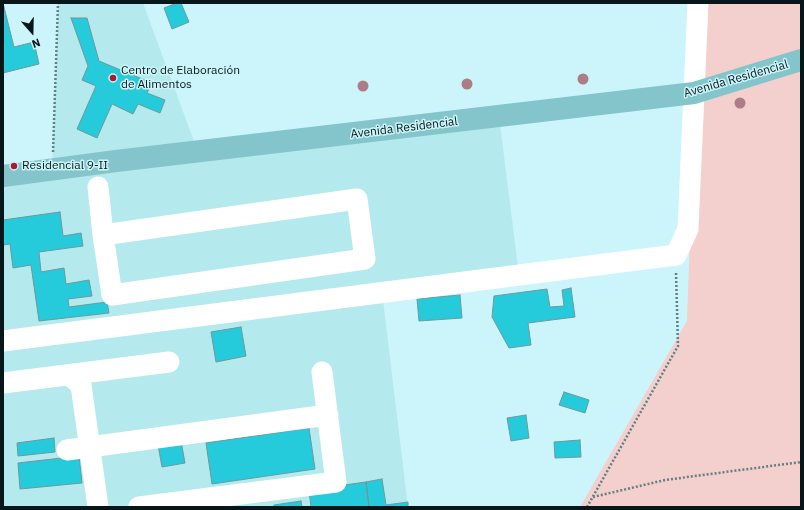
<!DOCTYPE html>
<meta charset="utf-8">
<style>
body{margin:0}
#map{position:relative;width:804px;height:510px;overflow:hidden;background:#cbf5fa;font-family:"IBM Plex Sans",sans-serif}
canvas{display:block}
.frame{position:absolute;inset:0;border:4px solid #071719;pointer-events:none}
.north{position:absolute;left:12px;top:12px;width:40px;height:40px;-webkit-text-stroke:3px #cbf5fa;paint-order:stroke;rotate:160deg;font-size:11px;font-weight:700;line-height:16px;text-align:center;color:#071719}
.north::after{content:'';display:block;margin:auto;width:14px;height:18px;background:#071719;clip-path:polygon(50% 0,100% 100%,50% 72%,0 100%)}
</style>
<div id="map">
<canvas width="804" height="510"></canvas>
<div class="frame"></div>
<div class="north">N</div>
</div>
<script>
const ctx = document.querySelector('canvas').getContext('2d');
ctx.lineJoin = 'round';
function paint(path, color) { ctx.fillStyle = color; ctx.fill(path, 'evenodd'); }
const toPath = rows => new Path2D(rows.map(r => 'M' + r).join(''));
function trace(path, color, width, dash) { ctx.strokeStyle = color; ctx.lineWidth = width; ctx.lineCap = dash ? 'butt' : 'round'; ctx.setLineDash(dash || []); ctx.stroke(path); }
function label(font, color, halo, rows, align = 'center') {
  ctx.font = font + ' "IBM Plex Sans",sans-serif'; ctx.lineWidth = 3; ctx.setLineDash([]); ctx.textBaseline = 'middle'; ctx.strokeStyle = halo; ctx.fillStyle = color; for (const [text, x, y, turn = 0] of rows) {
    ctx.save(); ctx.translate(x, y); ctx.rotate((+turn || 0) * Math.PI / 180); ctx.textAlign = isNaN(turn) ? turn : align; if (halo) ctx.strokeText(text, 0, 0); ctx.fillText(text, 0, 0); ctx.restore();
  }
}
const built = toPath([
 [58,3,143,3,198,152,499,116,519,275,382,292,408,507,3,507,3,176,52,170]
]);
const green = toPath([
 [698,3,801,3,801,507,580,507,687,321]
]);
const building = toPath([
 [3,3,14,47,34,42,39,64,3,73,3,3],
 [177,3,181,3,189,22,172,29,164,8,177,3],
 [71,18,87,18,99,61,152,83,147,93,165,100,160,113,138,104,133,114,112,104,97,138,77,129,96,86,82,80,88,66,71,18],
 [60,212,63,236,81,233,83,246,39,252,41,272,64,268,66,284,89,280,92,296,68,299,69,307,107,302,109,313,39,321,31,265,13,268,10,244,3,245,3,220,60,212],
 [571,288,575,317,528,323,531,345,509,348,492,317,494,296,547,289,550,307,564,306,562,290,571,288],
 [460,295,462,318,419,321,417,299,460,295],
 [241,327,246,356,216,362,211,332,241,327],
 [564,392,589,400,585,413,559,405,564,392],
 [526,415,529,438,511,441,507,418,526,415],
 [309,428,315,469,212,484,206,443,309,428],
 [54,438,55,452,18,456,17,443,54,438],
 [580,440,581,457,555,458,554,442,580,440],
 [181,441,185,463,162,467,158,445,181,441],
 [79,456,82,483,20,489,18,463,79,456],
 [382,479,386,505,408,502,408,507,369,507,366,482,382,479],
 [366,482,369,507,311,507,309,490,366,482],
 [301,501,302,507,274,507,274,505,301,501]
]);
const path = toPath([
 [53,152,58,3],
 [593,497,665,480,801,462],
 [587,507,678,346,676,272]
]);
const minor = toPath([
 [98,187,103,235,112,295,365,259,357,199,103,235],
 [3,341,676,255,688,229,698,3],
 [69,375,81,385,98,507],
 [3,383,169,362],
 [67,450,328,415],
 [139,507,336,482,322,372]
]);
const major = toPath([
 [3,176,116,161,694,93,801,60]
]);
const trees = [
 [583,79],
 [467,84],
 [363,86],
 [740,103]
];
const markers = [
 [113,78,4,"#ae192e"],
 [14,166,4,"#ae192e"]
];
const poiNames = [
 ["Centro de Elaboración",121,71],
 ["de Alimentos",121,85],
 ["Residencial 9-II",22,166]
];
const streetNames = [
 ["Avenida Residencial",736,79,-16],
 ["Avenida Residencial",404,128,-7]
];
paint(built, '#b4e9ee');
paint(green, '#f3cfcd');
paint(building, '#25cbda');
trace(building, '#70989c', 1);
trace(path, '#627f82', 2.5, [2, 2]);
trace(minor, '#fff', 21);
trace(major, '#83c5cb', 22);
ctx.fillStyle = '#ad7d87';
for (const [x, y] of trees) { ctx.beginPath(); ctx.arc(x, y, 5.5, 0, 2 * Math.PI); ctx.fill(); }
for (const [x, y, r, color] of markers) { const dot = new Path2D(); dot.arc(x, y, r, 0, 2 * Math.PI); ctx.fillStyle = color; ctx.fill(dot); trace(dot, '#cbf5fa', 1.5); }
label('12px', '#071719', '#cbf5fa', poiNames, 'left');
label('12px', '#071719', '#cbf5fa', streetNames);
</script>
